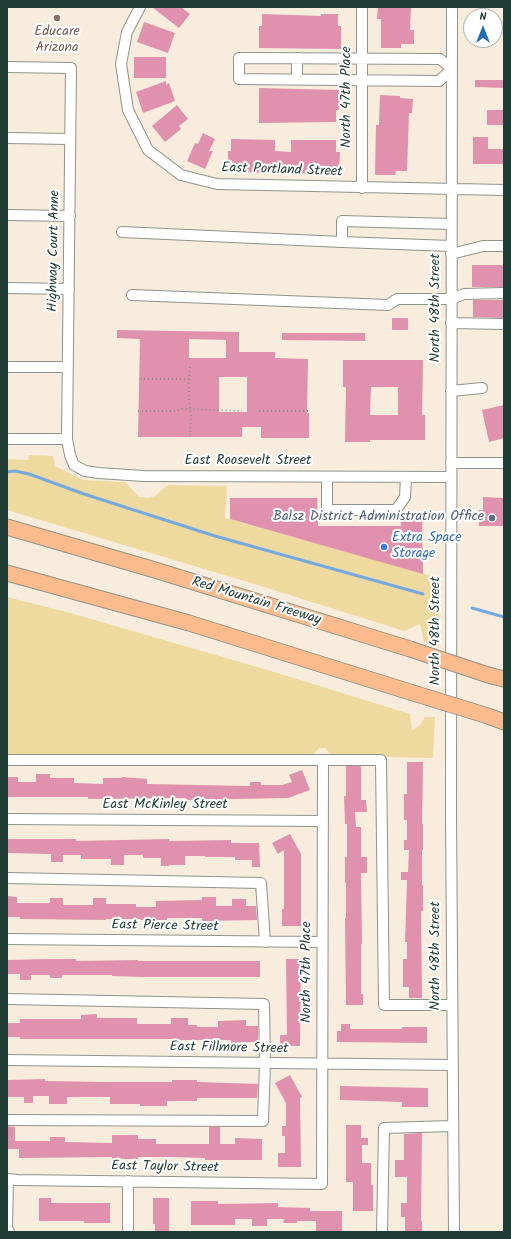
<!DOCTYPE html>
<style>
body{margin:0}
#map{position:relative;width:511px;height:1239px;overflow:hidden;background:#f8eddc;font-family:Kalam,sans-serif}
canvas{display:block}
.frame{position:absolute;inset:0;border:8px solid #1f3d34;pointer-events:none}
.north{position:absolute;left:463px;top:8px;width:40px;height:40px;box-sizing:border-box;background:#fff;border:1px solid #a5b1ae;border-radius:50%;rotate:0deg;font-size:11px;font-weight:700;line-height:16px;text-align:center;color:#1f3d34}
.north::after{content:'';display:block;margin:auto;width:14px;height:18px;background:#1f6fb2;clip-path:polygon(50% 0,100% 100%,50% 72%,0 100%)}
</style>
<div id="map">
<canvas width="511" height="1239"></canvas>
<div class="frame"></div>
<div class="north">N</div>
</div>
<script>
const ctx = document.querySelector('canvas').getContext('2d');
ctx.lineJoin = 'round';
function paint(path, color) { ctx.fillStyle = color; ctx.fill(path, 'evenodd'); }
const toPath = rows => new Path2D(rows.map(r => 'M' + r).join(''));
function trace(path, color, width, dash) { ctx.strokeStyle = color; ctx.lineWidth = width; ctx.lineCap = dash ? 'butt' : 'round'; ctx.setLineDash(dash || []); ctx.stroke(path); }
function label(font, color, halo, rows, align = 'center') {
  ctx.font = font + ' Kalam,sans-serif'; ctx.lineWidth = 4; ctx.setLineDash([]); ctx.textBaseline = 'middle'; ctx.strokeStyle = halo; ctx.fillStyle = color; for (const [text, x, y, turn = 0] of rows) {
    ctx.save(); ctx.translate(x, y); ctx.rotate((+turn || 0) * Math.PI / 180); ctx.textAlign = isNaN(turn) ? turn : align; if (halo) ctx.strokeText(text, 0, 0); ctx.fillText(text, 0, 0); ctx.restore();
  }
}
const sand = toPath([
 [29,455,53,456,55,466,83,480,125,482,139,497,148,498,155,496,164,488,169,485,227,486,225,518,439,578,439,647,424,642,420,624,404,631,261,586,7,510,7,459,28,460],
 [7,597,67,612,271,671,410,714,412,731,420,725,425,717,435,717,433,758,387,757,386,764,379,758,330,758,328,751,325,748,320,748,315,752,314,757,7,755]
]);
const stream = toPath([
 [7,472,15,471,29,474,84,494,215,536,423,594],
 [472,608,504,617]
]);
const building = toPath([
 [152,7,181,7,190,14,179,28],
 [378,7,411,7,410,30,414,30,414,44,401,44,401,48,381,48,381,19,377,19],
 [262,14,321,16,321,14,338,14,338,26,341,26,341,49,259,48,259,26,262,26],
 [144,22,175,33,168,53,137,42],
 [134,57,166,57,166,78,134,78],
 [475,80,504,80,504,88,475,87],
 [166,81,166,85,169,83,175,101,143,113,136,92],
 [259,88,339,90,339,110,336,110,336,122,259,123],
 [380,95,400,96,400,98,413,99,412,113,409,113,407,171,396,171,395,175,375,175,376,125,379,125],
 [177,105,188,119,179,126,181,129,165,142,152,126],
 [487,110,504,110,504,125,487,125],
 [203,133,215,139,209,151,213,151,205,169,187,161,195,143,198,144],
 [473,137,488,137,488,149,504,149,504,164,473,164],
 [231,139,275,140,275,151,291,152,291,140,336,140,336,152,340,152,339,174,228,172,228,151,231,151],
 [472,265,504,265,504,287,472,287],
 [473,300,504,300,504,318,473,317],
 [392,318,408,318,408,330,392,330],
 [117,330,239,332,239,352,275,352,275,358,308,359,307,413,309,413,309,438,261,438,261,427,242,427,242,437,138,437,140,339,117,338],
 [189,339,226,340,226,358,189,358],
 [219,377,247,377,247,412,219,412],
 [282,333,365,333,365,341,282,340],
 [343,360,423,360,422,415,425,415,425,440,370,440,370,442,345,442,346,387,343,387],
 [371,387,398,387,398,415,370,415],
 [504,405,504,438,489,442,482,410],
 [483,497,504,498,504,526,479,526,479,510,483,510],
 [230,498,317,498,318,526,401,526,400,516,422,516,423,574,230,519],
 [407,762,423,762,422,824,423,824,423,850,422,850,422,885,423,885,423,911,421,911,422,998,409,998,409,987,403,987,403,959,407,959,407,942,405,942,407,880,401,880,401,872,408,872,409,850,404,850,404,840,407,840,407,820,404,820,404,794,407,794],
 [346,766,361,766,361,800,366,800,367,812,355,812,356,827,361,827,361,857,367,857,367,873,361,873,362,944,361,944,361,994,363,994,363,1005,346,1005,345,918,346,918,346,883,345,883,345,857,347,857,347,824,345,824,344,796,346,796],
 [302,770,310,790,288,798,186,800,186,798,88,799,88,797,7,797,7,777,18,777,18,782,36,782,36,774,50,774,50,778,74,778,74,783,103,784,103,778,122,778,122,777,147,779,147,784,250,786,250,782,261,782,261,785,282,785,292,782,289,775],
 [290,834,301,854,301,926,282,926,282,909,284,909,284,850,278,854,272,843],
 [7,839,76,839,76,841,169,839,169,841,231,840,231,843,259,843,260,867,252,867,252,860,235,860,235,857,205,857,205,856,185,856,185,865,169,865,169,866,161,866,161,858,143,858,143,855,124,855,124,865,111,865,111,859,81,859,81,855,63,855,63,862,51,862,51,854,7,853],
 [7,896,17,897,17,903,50,903,50,898,63,898,63,905,93,905,93,898,106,898,106,904,136,904,136,907,156,907,156,901,202,900,202,897,216,897,216,906,232,906,232,899,246,899,246,906,256,906,257,920,202,921,202,918,167,918,167,920,141,920,141,919,106,919,106,920,20,919,20,917,7,917],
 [50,959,76,959,76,961,138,960,138,961,260,961,260,977,143,977,112,976,112,975,62,975,62,978,50,978,50,975,31,975,31,980,20,980,20,974,7,974,7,960],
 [286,959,301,959,300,1046,280,1046,280,1035,287,1035],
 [97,1014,97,1018,137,1018,137,1024,171,1024,171,1018,188,1018,188,1025,197,1025,197,1027,218,1027,218,1021,246,1020,246,1026,258,1026,258,1042,241,1042,241,1048,231,1048,231,1040,171,1040,171,1039,20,1039,20,1037,7,1037,7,1023,20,1023,20,1019,81,1019,81,1015],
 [341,1024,350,1024,350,1029,402,1029,402,1027,427,1027,427,1043,337,1042,337,1031,341,1031],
 [290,1075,302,1097,300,1098,301,1167,278,1167,278,1153,285,1153,285,1136,282,1136,282,1126,286,1126,286,1103,275,1083],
 [45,1079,45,1081,106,1082,172,1082,172,1080,197,1080,197,1082,258,1084,257,1098,197,1098,197,1101,167,1101,167,1106,140,1106,140,1104,110,1104,110,1097,67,1097,67,1104,49,1104,49,1096,33,1096,33,1103,24,1103,24,1097,7,1097,7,1080],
 [340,1086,428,1088,428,1107,402,1107,402,1102,340,1100],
 [346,1125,361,1125,361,1138,368,1138,368,1145,362,1145,362,1163,371,1163,371,1185,373,1185,373,1211,353,1211,353,1182,346,1182],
 [7,1126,15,1127,15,1141,50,1141,50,1137,65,1137,65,1142,112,1143,112,1135,138,1135,138,1139,156,1139,156,1144,209,1144,209,1127,220,1127,220,1144,235,1144,235,1138,262,1139,262,1160,205,1160,205,1158,174,1157,138,1157,138,1159,112,1159,112,1157,19,1158,19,1149,7,1149],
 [422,1133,421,1221,422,1221,422,1232,405,1232,405,1217,401,1217,401,1203,407,1203,407,1177,395,1177,395,1160,404,1160,404,1134],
 [39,1198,51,1198,51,1203,110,1203,110,1223,84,1223,84,1221,39,1221],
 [153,1198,169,1198,169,1232,155,1232,155,1224,153,1224],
 [191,1201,218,1201,218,1204,278,1203,278,1207,310,1208,310,1211,342,1211,342,1232,316,1232,316,1221,297,1221,297,1223,283,1223,284,1219,267,1219,267,1226,252,1226,252,1219,235,1219,235,1225,191,1225]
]);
const path = toPath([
 [140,379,189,379,190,367],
 [189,379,189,399,191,414,190,438],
 [138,411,176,411,182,409,242,411],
 [259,411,309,411]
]);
const minor = toPath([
 [140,7,127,32,121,64,128,110,148,150,181,175,217,184,504,190],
 [362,7,362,188],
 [452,7,451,813,454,1232],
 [239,58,440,59,452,69,439,81,239,79,239,58],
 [7,67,71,68,67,439,7,439],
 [297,79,297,58],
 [7,138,70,139],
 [7,215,70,216],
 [122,232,342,242,342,221,451,224],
 [342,242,451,246],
 [451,254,483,246,504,246],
 [7,288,69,289],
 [132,295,388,305,397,299,451,299,464,294,504,293],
 [451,323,504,324],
 [7,367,68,367],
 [451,391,482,388],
 [67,439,70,455,74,465,85,471,99,473,144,476,451,477],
 [451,463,504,463],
 [327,477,327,510,396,510,405,497,406,477],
 [7,760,381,760,384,1005,451,1005],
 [7,819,322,821],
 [7,878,261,883,265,942],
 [7,939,322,942],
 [7,999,264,1004,265,1063,263,1121,7,1120],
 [7,1060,452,1065],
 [7,1179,17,1180,322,1184,323,760],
 [8,1179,7,1228,9,1232],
 [128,1181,128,1232],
 [382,1232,384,1128,452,1126]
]);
const highway = toPath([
 [7,527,155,570,410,649],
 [7,573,189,623,410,692],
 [488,675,504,679],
 [488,716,504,722]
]);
const highwayBridge = toPath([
 [410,649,488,675],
 [410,692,488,716]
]);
const markers = [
 [57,18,4,"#8d6e63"],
 [492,518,4,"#5c6f8a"],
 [384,547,4,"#3f7fe0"]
];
const educationNames = [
 ["Educare",57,33],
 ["Arizona",57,49]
];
const streetNames = [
 ["North 47th Place",348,97,-90],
 ["East Portland Street",282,171,2],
 ["Highway Court Anne",55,251,-89],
 ["North 48th Street",437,308,-90],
 ["East Roosevelt Street",248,462],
 ["Red Mountain Freeway",256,602,17],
 ["North 48th Street",437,631,-90],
 ["East McKinley Street",165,806],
 ["East Pierce Street",165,927,1],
 ["North 48th Street",437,956,-90],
 ["North 47th Place",308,972,-90],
 ["East Fillmore Street",229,1049,1],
 ["East Taylor Street",165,1168,1]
];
const serviceNames = [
 ["Balsz District Administration Office",484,518]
];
const shopNames = [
 ["Extra Space",392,539],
 ["Storage",392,555]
];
paint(sand, '#eeda9e');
trace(stream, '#74a9e2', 3);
paint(building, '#df91ad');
trace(minor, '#8c9588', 12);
trace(highway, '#8c9588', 17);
trace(path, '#8c9588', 2, [1, 3]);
trace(minor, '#fff', 10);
trace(highway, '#fbbb8c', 15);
trace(highwayBridge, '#8c9588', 17, []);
trace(highwayBridge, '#fbbb8c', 15);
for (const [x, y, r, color] of markers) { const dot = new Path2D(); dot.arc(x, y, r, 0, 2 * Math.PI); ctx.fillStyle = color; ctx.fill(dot); trace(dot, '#fff', 1.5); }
label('14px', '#785e54', '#fff', educationNames);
label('14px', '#1f3d34', '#fff', streetNames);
label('14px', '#4e5e75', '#fff', serviceNames, 'right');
label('14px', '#366cbe', '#fff', shopNames, 'left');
</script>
